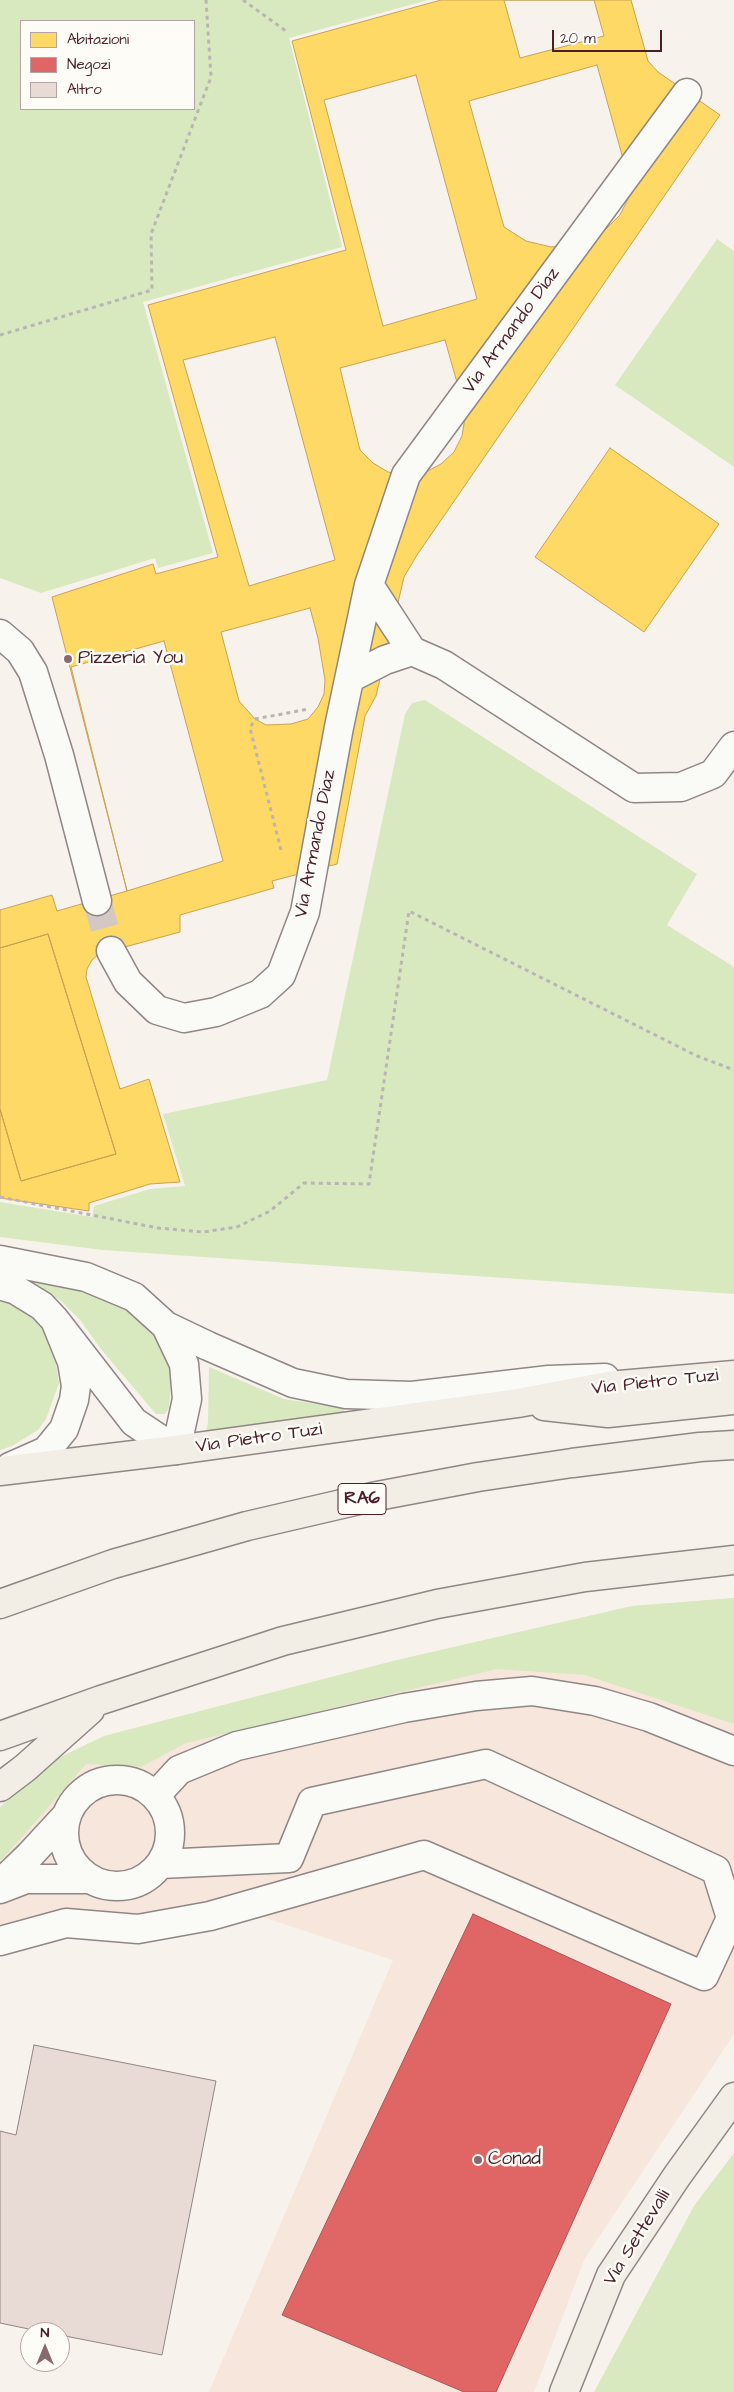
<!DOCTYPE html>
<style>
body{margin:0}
#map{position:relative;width:734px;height:2392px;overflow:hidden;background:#f7f2ec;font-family:"Architects Daughter",sans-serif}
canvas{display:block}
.legend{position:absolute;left:20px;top:20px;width:175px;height:90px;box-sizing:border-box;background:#fdfcf7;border:1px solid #b5a4a5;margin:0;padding:6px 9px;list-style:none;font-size:15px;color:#4a1f2b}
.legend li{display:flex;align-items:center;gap:10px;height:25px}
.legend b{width:25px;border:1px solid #b5a4a5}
.north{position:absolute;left:20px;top:2322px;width:50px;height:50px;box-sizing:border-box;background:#fdfcf7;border:1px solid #b5a4a5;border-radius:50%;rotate:0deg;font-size:14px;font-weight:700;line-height:20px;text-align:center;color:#4a1f2b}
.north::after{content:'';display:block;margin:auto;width:18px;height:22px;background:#87696f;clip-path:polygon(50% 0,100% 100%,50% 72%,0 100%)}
.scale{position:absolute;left:552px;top:30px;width:110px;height:22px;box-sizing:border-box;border:2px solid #4a1f2b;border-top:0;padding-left:6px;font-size:15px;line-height:18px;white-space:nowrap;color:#4a1f2b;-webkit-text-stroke:4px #fdfcf7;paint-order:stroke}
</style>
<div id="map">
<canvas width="734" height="2392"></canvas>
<ul class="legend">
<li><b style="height:14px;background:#ffd966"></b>Abitazioni</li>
<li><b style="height:14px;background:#e06666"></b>Negozi</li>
<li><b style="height:14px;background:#e8dad4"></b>Altro</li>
</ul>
<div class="north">N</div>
<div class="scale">20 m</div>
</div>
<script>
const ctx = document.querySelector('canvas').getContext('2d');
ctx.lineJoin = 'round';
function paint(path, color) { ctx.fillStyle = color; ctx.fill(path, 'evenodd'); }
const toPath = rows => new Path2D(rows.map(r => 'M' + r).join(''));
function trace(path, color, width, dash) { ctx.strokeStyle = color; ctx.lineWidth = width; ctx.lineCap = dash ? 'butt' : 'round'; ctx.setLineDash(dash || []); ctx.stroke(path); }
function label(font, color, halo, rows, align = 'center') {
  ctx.font = font + ' "Architects Daughter",sans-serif'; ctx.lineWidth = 5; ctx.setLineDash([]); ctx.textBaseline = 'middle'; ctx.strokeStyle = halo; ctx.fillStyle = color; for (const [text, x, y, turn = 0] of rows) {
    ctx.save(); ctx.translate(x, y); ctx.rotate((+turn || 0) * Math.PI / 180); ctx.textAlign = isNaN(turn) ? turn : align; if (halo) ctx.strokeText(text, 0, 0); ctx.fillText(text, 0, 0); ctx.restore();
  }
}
const built = toPath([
 [734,1598,734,2034,585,2258,534,2392,209,2392,393,1960,211,1900,0,1955,0,1807,104,1736,393,1661,632,1606]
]);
const green = toPath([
 [0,0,428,0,289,38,342,247,143,302,213,553,158,568,155,558,41,593,0,578],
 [21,21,194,21,194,109,21,109],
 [717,239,734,251,734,467,615,385],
 [425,700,697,874,667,925,734,967,734,1294,103,1250,0,1237,0,1202,92,1217,94,1206,150,1189,185,1186,163,1114,327,1080,405,714,412,703],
 [7,1270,116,1299,157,1332,168,1357,171,1383,169,1408,165,1414,156,1414,100,1348,81,1321,60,1300],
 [0,1298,15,1304,42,1326,53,1347,59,1383,46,1419,38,1430,12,1446,0,1450],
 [209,1367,284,1399,343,1408,346,1416,206,1432,208,1422],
 [734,1598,734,1724,585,1675,497,1669,186,1743,141,1767,86,1764,0,1862,0,1807,54,1760,104,1736,393,1661,632,1606],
 [734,2153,734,2392,594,2392,694,2206]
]);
const homes = toPath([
 [441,0,631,0,648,61,658,72,720,115,417,555,404,577,376,696,365,716,337,864,272,881,274,888,180,915,180,932,99,954,92,960,87,969,86,977,120,1089,149,1079,180,1182,150,1184,89,1203,89,1211,0,1198,0,1109,21,1181,116,1154,48,934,0,948,0,910,52,895,57,911,127,891,52,597,153,564,156,574,218,557,148,305,346,250,292,41,441,0],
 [597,65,632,191,620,215,602,233,576,244,551,247,526,241,504,227,469,101,597,65],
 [445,340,462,400,465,418,462,436,454,452,441,464,424,473,406,475,388,472,373,463,360,450,340,368,445,340],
 [310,608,318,638,325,680,324,694,318,707,308,719,291,724,266,725,255,719,239,701,221,632,310,608],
 [504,0,594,0,604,36,520,58,504,0],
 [416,75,477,299,383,326,324,100,416,75],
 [275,337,335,560,249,586,183,360,275,337],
 [610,448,719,524,644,632,535,557,610,448],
 [164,641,223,861,127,891,71,667,164,641],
 [48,934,116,1154,21,1181,0,1109,0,948,48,934]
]);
const shops = toPath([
 [473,1914,671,2004,496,2392,464,2392,282,2315,473,1914]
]);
const building = toPath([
 [34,2045,216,2081,162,2355,60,2335,60,2332,43,2332,0,2323,0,2131,16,2135,34,2045]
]);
const minorTunnel = toPath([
 [97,901,111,951]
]);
const path = toPath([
 [243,0,286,31],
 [0,335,152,290,151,234,211,77,206,0],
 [281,850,250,728,255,719,309,709],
 [0,1197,158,1228,203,1232,237,1227,270,1211,304,1183,369,1184,409,911,697,1056,734,1070]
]);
const minor = toPath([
 [369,585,412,651],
 [0,634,20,651,33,672,59,755,97,901],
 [350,678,385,660,412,651,444,665,634,788,681,787,713,774,734,746],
 [111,951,128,982,157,1010,184,1018,216,1012,260,994,281,975,305,912,339,727,369,585,406,475,687,93],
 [0,1260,86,1277,134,1297,166,1326,208,1346,293,1383,346,1394,412,1396,549,1380,605,1378],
 [0,1285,16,1290,42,1306,55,1320,72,1362,76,1386,74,1400,64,1429,46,1451,10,1467],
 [55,1320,134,1422,176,1450,187,1399,184,1364,166,1326],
 '64 1833a53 53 0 1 1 106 0a53 53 0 1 1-106 0Z',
 [156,1795,179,1770,237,1746,404,1708,476,1696,532,1691,595,1701,649,1717,734,1751],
 [0,1884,29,1856,66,1816],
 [0,1889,26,1879,90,1879],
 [0,1941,66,1923,138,1929,210,1916,424,1855,704,1976,731,1918,716,1870,486,1764,312,1802,289,1858,160,1864]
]);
const major = toPath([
 [544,1406,608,1413,734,1400],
 [0,1471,176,1450,518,1403,608,1386,734,1375],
 [564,2392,611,2275,677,2176,734,2097]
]);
const highway = toPath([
 [0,1604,113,1564,247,1526,372,1497,478,1477,572,1463,700,1447,734,1445],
 [0,1736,101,1700,283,1641,437,1604,585,1577,734,1560],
 [0,1787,25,1768,90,1710]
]);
const markers = [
 [68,659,5,"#87696f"],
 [478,2160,5,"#87696f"]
];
const shields = [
 [362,1499,48]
];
const shieldNames = [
 ["RA6",362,1499]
];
const streetNames = [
 ["Via Armando Diaz",512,331,-54],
 ["Via Armando Diaz",316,844,-79],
 ["Via Pietro Tuzi",655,1383,-6],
 ["Via Pietro Tuzi",259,1439,-8],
 ["Via Settevalli",638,2238,-58]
];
const poiNames = [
 ["Pizzeria You",78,659],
 ["Conad",488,2160]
];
paint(built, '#f6e6dc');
paint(green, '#d8e9c0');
paint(homes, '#ffd966');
trace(homes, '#c9a154', 1);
paint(shops, '#e06666');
trace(shops, '#b35154', 1);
paint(building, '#e8dad4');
trace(building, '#908685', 1);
trace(minorTunnel, '#d4c8c5', 28, [28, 14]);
trace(minor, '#908685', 31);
trace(major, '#908685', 31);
trace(highway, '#908685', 31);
trace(path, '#bab5b4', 3, [4, 4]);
trace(minor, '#fafaf7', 28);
trace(major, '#f2ede5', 28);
trace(highway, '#f2ede5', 28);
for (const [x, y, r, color] of markers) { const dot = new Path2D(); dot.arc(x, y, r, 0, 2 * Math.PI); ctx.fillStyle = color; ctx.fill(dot); trace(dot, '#fdfcf7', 2); }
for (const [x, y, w] of shields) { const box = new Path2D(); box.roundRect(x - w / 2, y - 15.5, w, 31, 4); ctx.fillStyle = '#fdfcf7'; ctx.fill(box); trace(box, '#4a1f2b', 1); }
label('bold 18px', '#4a1f2b', null, shieldNames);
label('19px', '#4a1f2b', '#fdfcf7', streetNames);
label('19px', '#4a1f2b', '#fdfcf7', poiNames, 'left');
</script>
